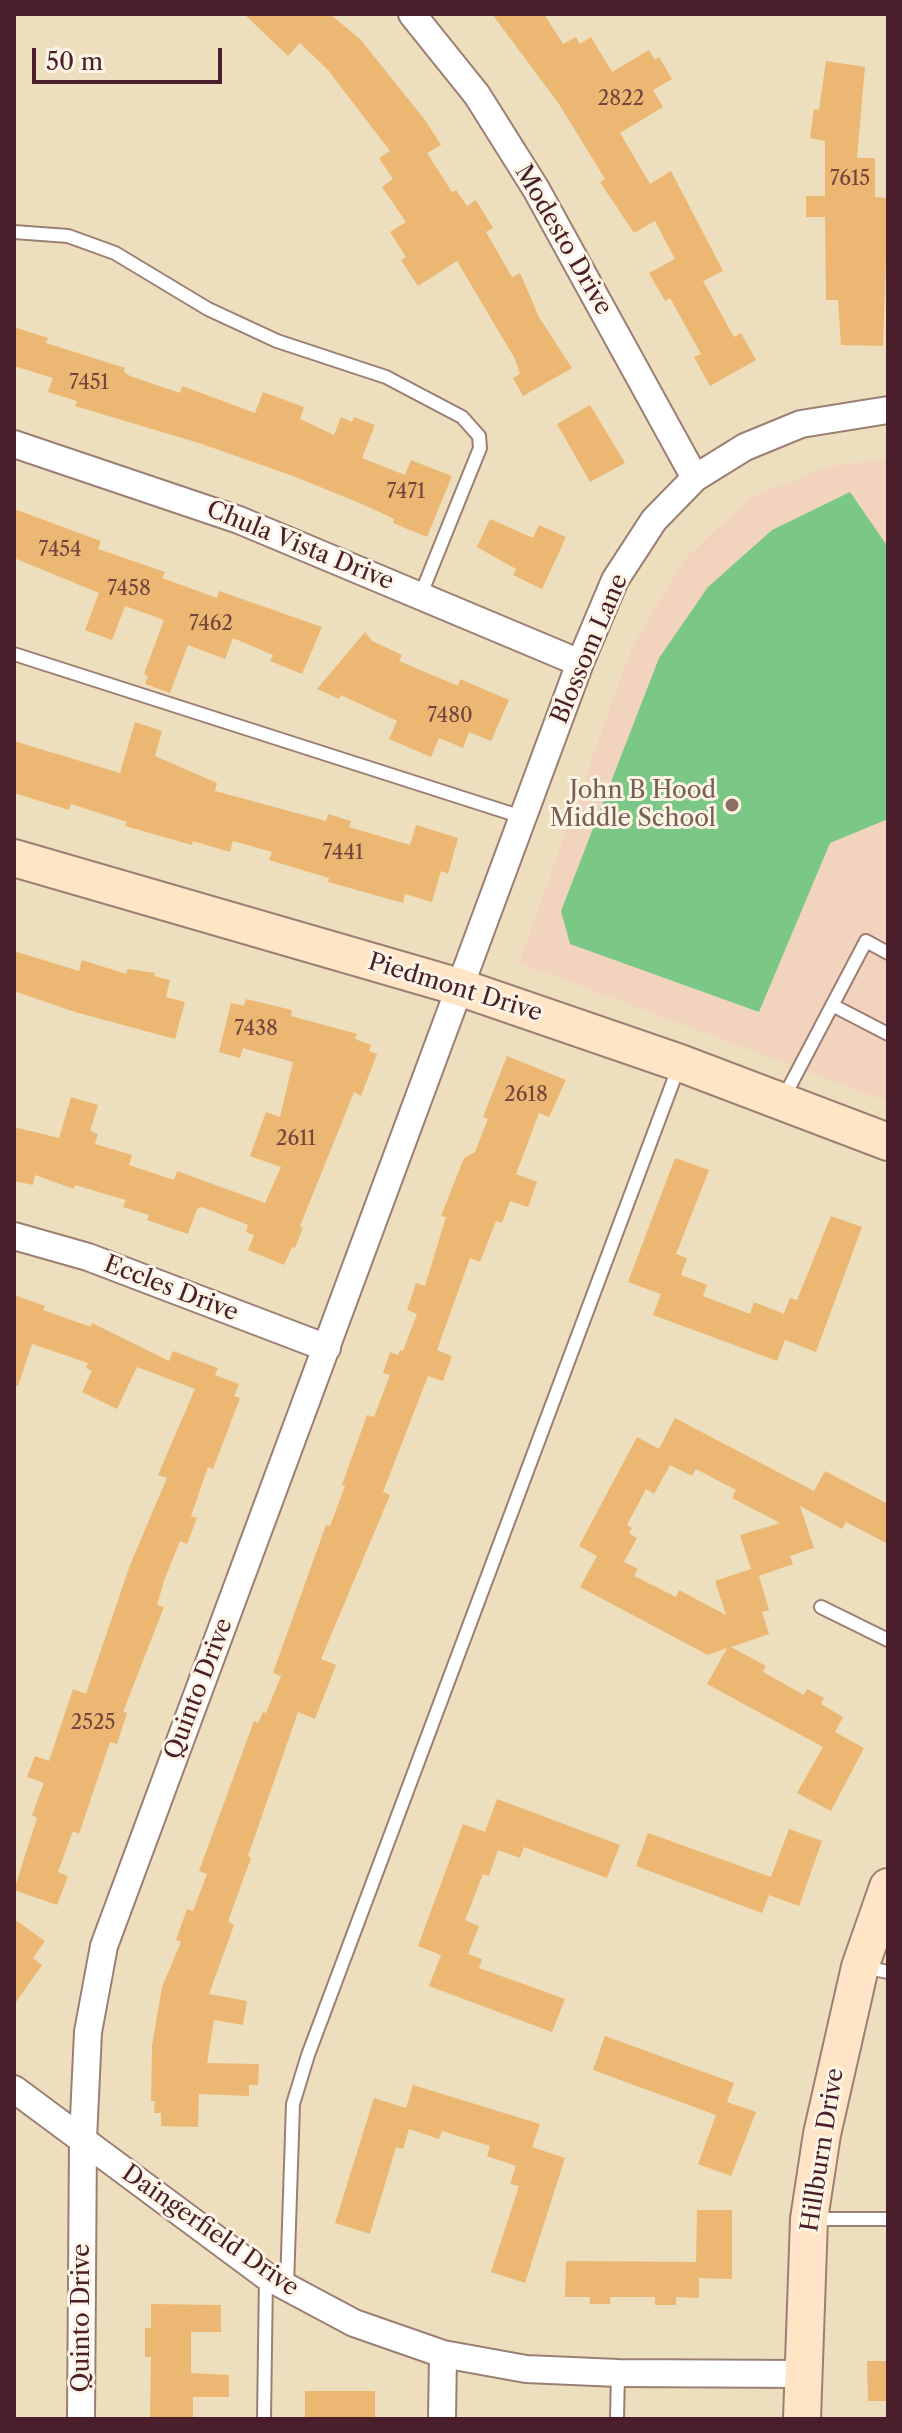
<!DOCTYPE html>
<style>
body{margin:0}
#map{position:relative;width:902px;height:2433px;overflow:hidden;background:#eddfbd;font-family:"Libre Caslon Text",serif}
canvas{display:block}
.frame{position:absolute;inset:0;border:16px solid #4a1f2b;pointer-events:none}
.scale{position:absolute;left:32px;top:48px;width:190px;height:36px;box-sizing:border-box;border:4px solid #4a1f2b;border-top:0;padding-left:10px;font-size:24px;line-height:28px;white-space:nowrap;color:#4a1f2b;-webkit-text-stroke:6px #fcf5e5;paint-order:stroke}
</style>
<div id="map">
<canvas width="902" height="2433"></canvas>
<div class="frame"></div>
<div class="scale">50 m</div>
</div>
<script>
const ctx = document.querySelector('canvas').getContext('2d');
ctx.lineJoin = 'round';
function paint(path, color) { ctx.fillStyle = color; ctx.fill(path, 'evenodd'); }
const toPath = rows => new Path2D(rows.map(r => 'M' + r).join(''));
function trace(path, color, width, dash) { ctx.strokeStyle = color; ctx.lineWidth = width; ctx.lineCap = dash ? 'butt' : 'round'; ctx.setLineDash(dash || []); ctx.stroke(path); }
function label(font, color, halo, rows, align = 'center') {
  ctx.font = font + ' "Libre Caslon Text",serif'; ctx.lineWidth = 6; ctx.setLineDash([]); ctx.textBaseline = 'middle'; ctx.strokeStyle = halo; ctx.fillStyle = color; for (const [text, x, y, turn = 0] of rows) {
    ctx.save(); ctx.translate(x, y); ctx.rotate((+turn || 0) * Math.PI / 180); ctx.textAlign = isNaN(turn) ? turn : align; if (halo) ctx.strokeText(text, 0, 0); ctx.fillText(text, 0, 0); ctx.restore();
  }
}
const built = toPath([
 [888,459,888,1102,519,963,632,646,684,560,749,498,829,466]
]);
const green = toPath([
 [850,492,888,547,888,819,830,843,759,1012,570,944,561,911,659,658,708,587,772,530]
]);
const building = toPath([
 [244,14,330,14,360,39,425,120,441,145,427,153,452,192,456,190,467,206,476,200,493,228,486,232,512,277,520,273,539,317,572,368,523,396,513,378,520,374,515,359,457,261,418,286,401,260,406,257,390,232,406,222,382,187,393,179,379,158,390,151,328,70,300,43,288,56],
 [492,14,544,14,563,44,576,37,580,44,591,37,612,72,649,50,655,60,659,57,672,79,653,90,663,107,620,133,650,184,671,171,723,271,703,281,734,337,741,333,756,360,710,386,694,357,701,354,670,298,665,301,649,273,675,259,655,221,634,233,600,182,605,179,559,104],
 [826,61,865,67,857,158,875,158,875,197,888,198,883,346,841,345,838,300,826,300,825,217,806,217,806,196,825,196,825,141,810,138,814,109,819,110],
 [14,327,48,338,46,343,125,368,124,372,130,376,180,393,182,386,255,413,263,392,304,407,300,419,334,435,341,417,352,422,354,417,375,425,362,458,405,475,411,460,452,476,427,537,393,523,394,519,362,504,293,476,202,444,75,406,77,401,48,392,53,378,14,366],
 [590,405,625,463,590,482,557,424],
 [14,509,101,541,98,549,165,572,162,578,217,598,219,591,322,627,302,674,270,661,273,655,233,638,225,659,188,645,170,693,145,684,148,676,144,674,164,620,125,606,112,640,85,630,99,593,14,558],
 [490,519,533,538,539,525,566,537,542,589,513,575,516,569,477,547],
 [365,632,372,641,402,655,399,661,458,686,460,679,509,700,491,741,469,732,463,748,439,738,431,757,389,739,397,721,341,695,339,699,317,689],
 [135,722,162,731,155,756,217,783,215,791,326,821,328,814,351,821,349,827,410,845,416,825,458,838,448,874,441,871,432,902,405,894,403,903,328,882,329,878,269,860,272,852,233,841,230,852,193,841,192,845,125,826,127,822,71,804,69,810,14,793,14,741,120,773],
 [14,951,79,971,82,960,126,974,128,969,155,973,154,976,170,980,166,997,185,1002,175,1039,75,1012,14,991],
 [246,999,292,1010,291,1016,357,1034,355,1039,371,1045,369,1051,377,1054,361,1096,354,1092,300,1226,303,1228,295,1248,292,1247,284,1265,248,1250,254,1235,246,1232,248,1225,202,1207,197,1209,188,1234,147,1220,149,1215,123,1207,126,1200,75,1185,74,1189,35,1175,33,1185,14,1181,14,1127,59,1138,71,1097,98,1105,90,1131,98,1134,95,1144,132,1155,129,1165,174,1180,177,1171,265,1203,281,1167,250,1156,266,1112,280,1117,293,1062,243,1048,240,1058,219,1052,231,1003,244,1006],
 [507,1056,566,1080,549,1117,539,1113,516,1174,537,1182,528,1207,510,1201,502,1223,496,1221,480,1262,470,1258,437,1350,452,1356,443,1381,428,1376,383,1492,390,1495,321,1659,336,1665,315,1719,298,1712,248,1856,251,1858,228,1921,234,1925,209,1994,247,2001,243,2025,214,2020,207,2063,259,2064,258,2085,249,2085,249,2096,199,2094,198,2127,161,2126,161,2113,154,2113,155,2101,151,2101,152,2046,162,1987,181,1942,176,1940,187,1909,193,1911,207,1874,199,1871,254,1721,258,1723,263,1712,266,1713,281,1676,273,1673,326,1525,330,1526,345,1486,342,1485,367,1415,374,1417,390,1375,383,1373,390,1352,398,1355,400,1350,403,1351,417,1314,407,1310,416,1283,425,1286,446,1217,441,1216,464,1158,475,1152,488,1119,483,1117],
 [675,1158,709,1170,676,1254,687,1258,681,1275,707,1285,703,1296,750,1314,754,1302,784,1314,790,1298,797,1300,831,1216,862,1227,816,1352,785,1340,777,1361,653,1315,661,1294,628,1282],
 [14,1295,45,1306,43,1310,91,1327,92,1323,169,1361,173,1351,218,1368,215,1375,239,1384,234,1396,240,1398,213,1469,208,1467,191,1516,197,1518,187,1544,180,1541,165,1578,157,1605,164,1607,123,1712,127,1713,117,1744,110,1742,79,1834,73,1831,58,1872,68,1876,57,1905,14,1890,37,1818,32,1815,44,1783,27,1777,35,1756,49,1761,73,1689,86,1694,130,1565,167,1478,158,1475,195,1389,137,1367,117,1409,82,1392,92,1371,86,1368,88,1363,32,1344,18,1386,14,1385],
 [675,1418,814,1491,825,1471,888,1504,888,1544,846,1522,842,1529,800,1506,814,1548,790,1556,793,1564,759,1576,769,1610,762,1612,769,1634,731,1647,766,1666,763,1672,804,1695,807,1689,824,1698,821,1704,843,1717,835,1732,864,1748,831,1811,797,1793,823,1747,707,1684,727,1648,708,1655,580,1587,597,1556,579,1546,637,1437,659,1449],
 [670,1465,692,1476,696,1469,736,1490,732,1498,780,1523,740,1535,751,1569,715,1581,726,1615,679,1590,676,1597,634,1576,638,1569,624,1562,637,1538,629,1533,632,1528,627,1525,646,1489,654,1494],
 [497,1799,620,1845,607,1878,524,1847,520,1858,498,1850,489,1876,483,1874,465,1920,479,1926,468,1954,482,1959,479,1968,565,1999,552,2032,429,1986,441,1955,418,1946,463,1824,485,1832],
 [789,1829,822,1841,799,1906,769,1895,762,1913,636,1866,648,1833,771,1877],
 [14,1919,45,1941,33,1958,42,1965,14,2005],
 [605,2036,734,2083,727,2102,756,2112,731,2176,698,2164,716,2115,593,2070],
 [413,2085,540,2124,532,2147,565,2158,525,2283,491,2272,519,2186,510,2184,516,2166,487,2156,490,2146,442,2131,439,2139,409,2129,403,2149,396,2147,370,2234,335,2223,374,2098,406,2108],
 [697,2210,732,2210,732,2279,699,2278,699,2298,676,2297,676,2305,655,2305,655,2297,610,2297,610,2304,590,2304,590,2297,565,2297,566,2261,696,2262],
 [151,2304,221,2305,221,2332,191,2332,191,2373,229,2375,229,2397,193,2397,193,2419,150,2419,151,2357,145,2357,145,2328,151,2328],
 [867,2361,888,2361,888,2401,868,2401],
 [305,2391,375,2391,375,2419,305,2418]
]);
const lane = toPath([
 [14,232,68,236,115,253,208,309,277,341,386,377,462,417,479,436,480,448,421,594],
 [14,654,522,817],
 [832,1005,888,1034],
 [784,1097,866,941,888,953],
 [821,1607,888,1640],
 [863,1967,888,1972],
 [811,2219,888,2219],
 [287,2285,293,2104,308,2055,679,1066],
 [264,2419,266,2276],
 [617,2419,618,2373]
]);
const street = toPath([
 [412,14,477,95,536,189,695,478],
 [14,444,239,520,580,663],
 [14,1236,88,1257,327,1348],
 [14,2089,266,2276,354,2323,443,2354,526,2369,618,2373,802,2374],
 [81,2419,83,2139,88,2032,104,1946,580,663,615,580,654,520,695,478,745,447,801,424,888,410],
 [442,2419,443,2354]
]);
const secondary = toPath([
 [14,858,459,987,680,1063,888,1142],
 [802,2419,809,2219,822,2134,860,1967,888,1887]
]);
const markers = [
 [732,805,8,"#8d6e63"]
];
const numberNames = [
 ["2822",621,99],
 ["7615",850,179],
 ["7451",89,383],
 ["7471",406,492],
 ["7454",60,550],
 ["7458",129,589],
 ["7462",211,624],
 ["7480",450,716],
 ["7441",343,853],
 ["7438",256,1029],
 ["2618",526,1095],
 ["2611",296,1139],
 ["2525",93,1723]
];
const streetNames = [
 ["Modesto Drive",563,240,60],
 ["Chula Vista Drive",300,546,22],
 ["Blossom Lane",590,649,-67],
 ["Piedmont Drive",455,988,17],
 ["Eccles Drive",171,1289,21],
 ["Quinto Drive",199,1689,-69],
 ["Hillburn Drive",823,2150,-81],
 ["Daingerfield Drive",210,2231,35],
 ["Quinto Drive",82,2318,-90]
];
const educationNames = [
 ["John B Hood",716,791],
 ["Middle School",716,819]
];
paint(built, '#f2d4be');
paint(green, '#7bc886');
paint(building, '#ebb772');
trace(lane, '#9c7f74', 16);
trace(street, '#9c7f74', 30);
trace(secondary, '#9c7f74', 40);
trace(lane, '#fff', 12);
trace(street, '#fff', 26);
trace(secondary, '#ffe4c6', 36);
for (const [x, y, r, color] of markers) { const dot = new Path2D(); dot.arc(x, y, r, 0, 2 * Math.PI); ctx.fillStyle = color; ctx.fill(dot); trace(dot, '#fcf5e5', 3); }
label('20px', '#72453d', null, numberNames);
label('24px', '#4a1f2b', '#fcf5e5', streetNames);
label('24px', '#785e54', '#fcf5e5', educationNames, 'right');
</script>
